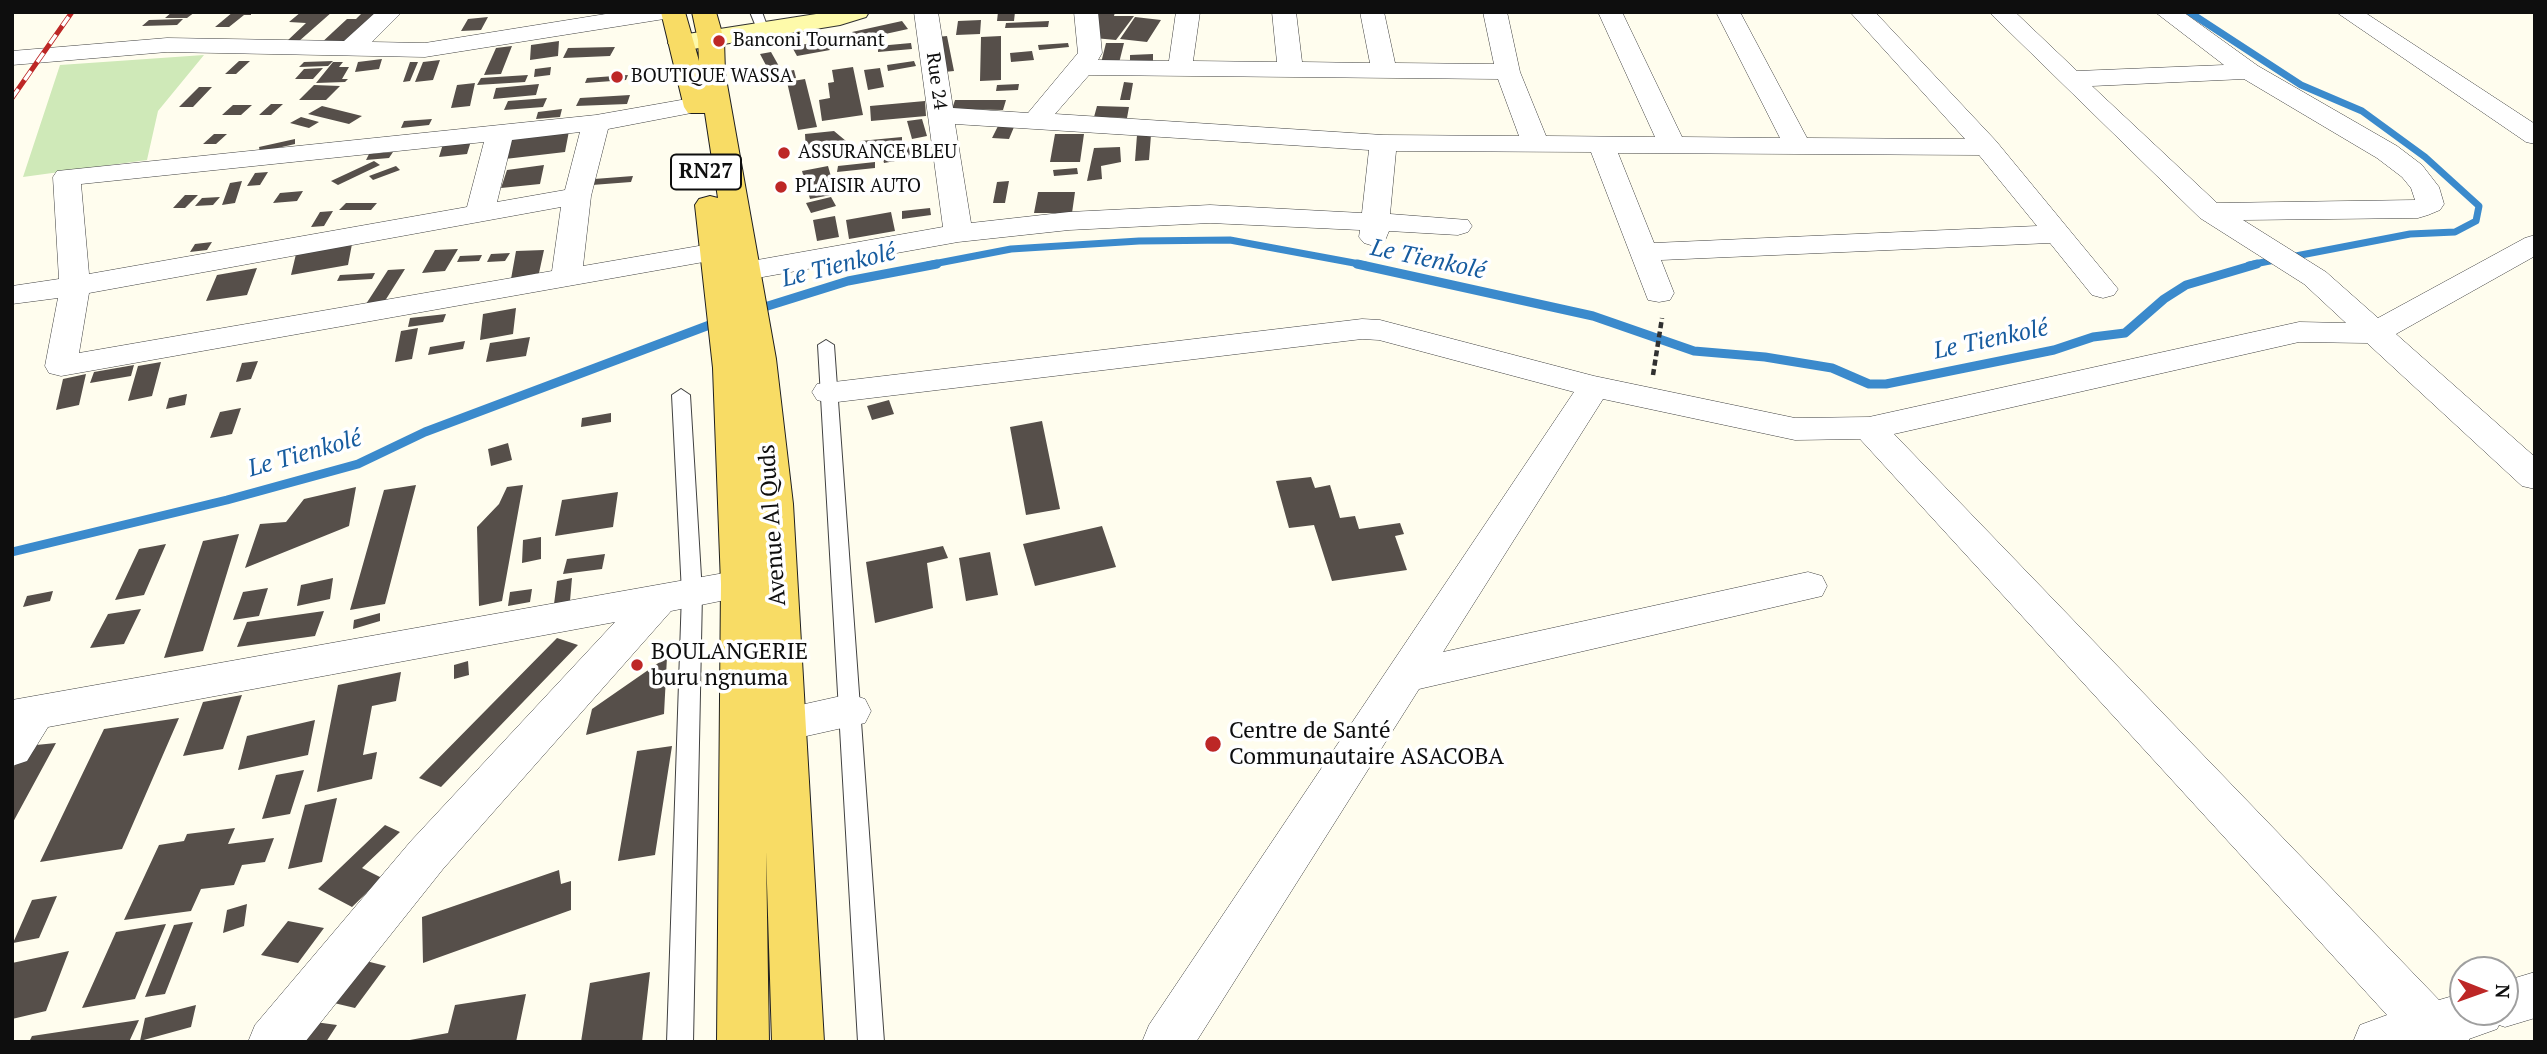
<!DOCTYPE html>
<meta charset="utf-8">
<style>
body{margin:0}
#map{position:relative;width:2547px;height:1054px;overflow:hidden;background:#fffdee;font-family:"PT Serif",serif}
canvas{display:block}
.frame{position:absolute;inset:0;border:14px solid #0e0e0e;pointer-events:none}
.north{position:absolute;left:2449px;top:956px;width:70px;height:70px;box-sizing:border-box;background:#fff;border:2px solid #9f9f9f;border-radius:50%;rotate:91deg;font-size:19px;font-weight:700;line-height:28px;text-align:center;color:#0e0e0e}
.north::after{content:'';display:block;margin:auto;width:24px;height:32px;background:#bd2726;clip-path:polygon(50% 0,100% 100%,50% 72%,0 100%)}
</style>
<div id="map">
<canvas width="2547" height="1054"></canvas>
<div class="frame"></div>
<div class="north">N</div>
</div>
<script>
const ctx = document.querySelector('canvas').getContext('2d');
ctx.lineJoin = 'round';
function paint(path, color) { ctx.fillStyle = color; ctx.fill(path, 'evenodd'); }
const toPath = rows => new Path2D(rows.map(r => 'M' + r).join(''));
function trace(path, color, width, dash) { ctx.strokeStyle = color; ctx.lineWidth = width; ctx.lineCap = dash ? 'butt' : 'round'; ctx.setLineDash(dash || []); ctx.stroke(path); }
function label(font, color, halo, rows, align = 'center') {
  ctx.font = font + ' "PT Serif",serif'; ctx.lineWidth = 7; ctx.setLineDash([]); ctx.textBaseline = 'middle'; ctx.strokeStyle = halo; ctx.fillStyle = color; for (const [text, x, y, turn = 0] of rows) {
    ctx.save(); ctx.translate(x, y); ctx.rotate((+turn || 0) * Math.PI / 180); ctx.textAlign = isNaN(turn) ? turn : align; if (halo) ctx.strokeText(text, 0, 0); ctx.fillText(text, 0, 0); ctx.restore();
  }
}
const green = toPath([
 [204,55,158,111,147,160,23,177,60,65]
]);
const streamFar1 = toPath([
 [2189,12,2301,85,2362,111,2425,157,2479,206,2476,221,2455,232,2410,234,2249,265],
 [928,265,1011,249,1139,241,1230,240,1365,265]
]);
const stream = toPath([
 [1357,264,1593,316,1694,351,1765,357,1832,368,1869,384,1886,384,2054,350,2093,337,2125,333,2164,299,2186,285,2257,264],
 [755,310,848,281,937,264],
 [12,552,227,500,358,464,425,432,720,321]
]);
const building = toPath([
 [172,12,195,12,187,18,165,18],
 [233,12,251,12,251,15,244,15,229,27,215,27],
 [301,12,332,12,298,42,286,42,306,23,289,22],
 [998,12,1015,12,1014,21,997,21],
 [1087,12,1115,12,1114,16,1134,16,1116,40,1094,38],
 [362,13,375,14,342,45,319,45,347,19,356,19],
 [488,17,481,30,461,31,468,19],
 [1135,17,1161,20,1147,42,1120,39],
 [183,19,177,25,142,26,149,20],
 [981,20,980,34,956,35,958,21],
 [902,21,908,29,858,40,852,32],
 [1049,21,1048,27,1005,28,1006,23],
 [947,36,954,71,944,72,937,37],
 [1001,36,1001,80,980,81,981,37],
 [825,40,830,50,797,56,792,47],
 [559,41,558,56,530,60,531,45],
 [911,43,912,49,878,52,878,46],
 [1068,43,1069,47,1039,50,1038,45],
 [1106,43,1124,43,1119,63,1101,63],
 [512,46,501,74,484,75,496,48],
 [615,47,610,56,563,58,568,48],
 [1032,51,1034,60,1011,62,1010,53],
 [771,52,780,68,769,71,760,54],
 [1153,54,1153,61,1130,62,1130,55],
 [382,59,379,69,355,72,358,62],
 [440,60,433,80,415,82,423,62],
 [239,61,250,61,236,74,225,74],
 [333,61,328,66,299,67,304,62],
 [914,61,916,66,888,71,887,65],
 [333,62,343,62,339,67,349,67,342,79,348,79,345,82,316,83],
 [410,62,418,62,410,81,403,82],
 [551,67,550,75,534,77,535,69],
 [853,67,863,115,822,121,819,100,830,98,828,83,834,82,832,70],
 [323,68,313,79,295,79,304,69],
 [880,68,884,87,868,90,864,70],
 [794,70,796,78,780,81,778,73],
 [528,75,525,82,477,85,481,78],
 [628,75,626,80,585,83,587,78],
 [805,79,817,127,798,130,787,82],
 [1124,82,1133,83,1130,100,1120,100],
 [475,83,470,106,451,108,457,85],
 [539,84,536,95,493,99,496,88],
 [1019,84,1018,90,996,91,997,85],
 [314,85,340,86,326,100,299,100],
 [199,87,212,87,193,107,179,107],
 [630,95,627,104,576,106,580,98],
 [547,98,543,107,504,110,508,101],
 [955,100,1006,100,1003,110,952,109],
 [925,101,926,116,871,121,870,106],
 [271,104,283,104,271,115,259,115],
 [233,105,252,105,241,115,222,115],
 [322,106,362,116,349,124,308,114],
 [1097,106,1129,107,1127,118,1094,117],
 [562,109,560,117,536,119,538,112],
 [301,117,319,122,309,128,290,123],
 [432,119,429,125,401,128,404,121],
 [922,119,927,136,912,139,907,121],
 [998,126,1014,127,1009,139,992,138],
 [569,131,565,152,505,159,510,138],
 [834,131,846,141,850,141,850,147,806,153,805,134],
 [214,134,227,134,216,144,203,144],
 [1055,134,1084,134,1080,162,1050,162],
 [1137,135,1151,135,1149,160,1135,161],
 [902,137,902,142,860,145,860,141],
 [295,139,295,144,260,152,259,147],
 [471,141,467,154,439,157,443,144],
 [908,146,912,158,884,163,881,151],
 [1120,147,1121,162,1101,166,1102,179,1087,181,1094,148],
 [393,152,389,158,366,160,369,154],
 [374,161,380,165,338,185,331,181],
 [875,162,875,168,837,172,838,166],
 [544,165,540,184,501,188,507,170],
 [396,166,400,170,373,180,369,176],
 [828,166,836,194,810,199,802,171],
 [1077,168,1078,174,1054,176,1053,170],
 [268,172,260,185,247,186,255,173],
 [633,176,631,182,592,185,594,179],
 [242,181,235,203,222,205,230,183],
 [1009,181,1005,203,993,203,997,182],
 [303,191,297,201,273,203,280,193],
 [1038,192,1075,192,1072,213,1034,213],
 [185,195,198,195,185,208,173,208],
 [220,197,213,205,195,206,202,198],
 [831,197,836,206,811,213,806,203],
 [346,203,377,203,371,210,339,210],
 [930,208,931,215,902,219,902,211],
 [333,211,324,226,311,227,320,212],
 [891,212,895,231,849,239,846,220],
 [835,216,839,237,817,241,813,220],
 [212,242,207,250,190,252,195,244],
 [352,244,348,265,291,275,296,254],
 [458,249,445,271,422,273,435,250],
 [544,250,539,273,511,279,516,251],
 [510,253,505,261,487,262,491,254],
 [482,255,479,261,457,262,460,256],
 [257,268,247,295,206,301,217,275],
 [405,269,383,304,366,304,388,270],
 [375,273,372,279,337,281,340,275],
 [516,308,513,334,480,340,483,314],
 [446,314,443,322,408,327,410,318],
 [418,328,412,359,395,362,401,331],
 [530,337,526,356,486,362,490,343],
 [465,341,463,349,428,355,430,347],
 [258,361,251,379,236,382,242,363],
 [161,362,152,396,128,401,138,366],
 [134,365,131,376,90,383,94,372],
 [86,374,79,405,56,410,63,379],
 [187,394,185,405,166,409,169,398],
 [889,400,894,414,872,420,867,406],
 [241,408,232,434,210,438,220,412],
 [611,413,611,422,581,427,582,418],
 [1042,421,1060,509,1026,515,1010,427],
 [508,443,512,460,491,466,488,449],
 [1311,477,1315,488,1330,485,1340,518,1355,516,1359,529,1400,523,1404,534,1395,536,1407,570,1332,581,1314,525,1289,528,1276,481],
 [416,485,385,604,350,610,384,490],
 [523,485,502,601,479,606,477,527,499,504,507,487],
 [356,487,349,526,245,568,260,524,286,522,304,499],
 [618,492,613,527,555,536,562,500],
 [1102,526,1116,567,1035,586,1023,544],
 [239,534,203,651,164,658,203,541],
 [541,537,541,559,522,563,523,540],
 [166,544,144,595,115,600,139,549],
 [943,546,948,558,927,563,933,608,875,623,866,562],
 [990,552,998,595,966,601,959,558],
 [605,554,602,569,563,574,567,559],
 [333,578,330,599,297,606,301,585],
 [572,578,570,601,554,604,557,581],
 [268,588,259,616,233,620,243,592],
 [532,589,530,602,508,606,510,592],
 [53,591,50,601,23,607,27,596],
 [141,609,124,644,90,648,108,614],
 [324,611,315,636,237,647,247,622],
 [380,613,380,621,353,629,354,620],
 [557,638,578,645,441,787,419,778],
 [667,657,664,714,586,735,592,709],
 [468,661,469,675,454,679,454,665],
 [401,672,396,701,372,706,363,755,377,752,372,779,317,792,338,685],
 [242,695,223,749,183,756,203,702],
 [179,718,122,849,40,862,104,729],
 [315,720,308,755,238,770,247,736],
 [56,743,12,824,12,770,26,746],
 [672,746,655,855,618,861,637,751],
 [304,770,290,814,262,819,276,775],
 [337,798,322,862,288,869,305,805],
 [385,825,400,832,362,868,382,878,352,907,318,889],
 [235,828,228,844,274,838,265,862,242,865,234,885,201,889,191,911,124,920,159,845,184,841,187,834],
 [559,870,561,884,571,881,571,910,423,963,422,917],
 [57,896,39,938,13,943,32,900],
 [247,904,244,926,223,933,227,910],
 [288,921,324,928,298,963,261,955],
 [193,922,165,994,145,997,174,925],
 [166,924,135,999,82,1008,116,932],
 [69,951,46,1011,12,1019,12,963],
 [366,961,386,966,355,1008,334,1003],
 [650,972,642,1042,581,1042,590,983],
 [526,994,516,1042,399,1042,448,1033,455,1005],
 [196,1005,191,1027,140,1041,145,1018],
 [139,1020,129,1042,29,1042,32,1036],
 [315,1022,337,1025,326,1042,302,1042]
]);
const path = toPath([
 [1653,375,1662,318]
]);
const service = toPath([
 [750,12,762,12,769,31,767,34,759,34,750,12],
 [826,340,834,345,884,1042,858,1042,818,345,826,340],
 [681,389,690,395,702,593,693,1042,667,1042,682,593,672,395,681,389]
]);
const minor = toPath([
 [376,12,402,12,372,42,425,43,618,12,676,12,672,17,664,19,425,57,167,52,12,65,12,51,167,38,344,41,376,12],
 [914,12,938,12,953,108,1028,113,1078,53,1074,12,1098,12,1102,53,1098,60,1169,61,1176,12,1200,12,1193,61,1277,62,1272,12,1296,12,1302,62,1370,63,1360,12,1384,12,1395,63,1494,64,1483,12,1507,12,1520,72,1546,136,1655,137,1598,12,1622,12,1682,137,1780,138,1716,12,1740,12,1807,138,1965,139,1850,12,1875,12,1996,141,2118,289,2114,295,2103,298,2092,295,2050,243,1661,260,1674,293,1670,300,1659,302,1648,300,1591,152,1396,151,1390,214,1468,220,1472,226,1468,232,1458,235,1389,231,1384,243,1374,246,1364,243,1359,237,1360,230,1210,223,1069,230,958,242,746,280,735,277,731,271,735,265,746,262,943,227,914,12],
 [1089,75,1498,79,1519,136,1383,135,1055,114,1089,75],
 [955,124,1369,150,1362,213,1210,205,1069,212,971,223,955,124],
 [1618,153,1979,155,2037,226,1654,243,1618,153],
 [1989,12,2015,12,2077,71,2224,65,2155,12,2183,12,2258,66,2397,146,2422,165,2439,187,2444,204,2440,210,2428,215,2418,218,2243,220,2326,272,2378,318,2525,238,2535,235,2535,256,2396,334,2535,457,2535,489,2522,486,2367,343,2299,342,1894,434,2439,1000,2463,993,2463,1012,2505,1012,2505,981,2535,972,2535,1018,2505,1027,2499,1025,2497,1029,2469,1039,2470,1042,2353,1042,2360,1025,2387,1015,1860,439,1795,440,1603,399,1443,652,1808,572,1822,576,1827,586,1822,596,1419,689,1196,1042,1142,1042,1149,1025,1574,392,1379,340,1362,339,829,403,817,400,812,392,817,384,1362,319,1380,320,1594,376,1795,418,1869,417,2299,322,2346,323,2304,284,2200,218,1989,12],
 [2244,79,2377,158,2402,177,2411,188,2415,200,2217,203,2092,86,2244,79],
 [2336,12,2364,12,2535,124,2535,144,2526,142,2336,12],
 [698,97,707,100,711,105,707,110,608,129,591,196,583,266,716,243,726,246,731,252,726,258,61,376,49,373,45,366,58,298,12,304,12,286,59,279,53,177,57,171,596,115,698,97],
 [580,132,565,190,497,202,512,140,580,132],
 [484,142,467,207,89,274,81,184,484,142],
 [561,207,552,271,79,353,89,293,561,207],
 [741,570,755,574,760,584,755,594,671,611,443,869,305,1042,248,1042,255,1025,411,841,615,622,48,727,27,761,12,766,12,700,741,570],
 [850,694,865,699,871,711,865,723,784,741,769,736,763,724,769,712,850,694]
]);
const secondary = toPath([
 [829,12,869,12,866,17,840,25,681,51,672,48,668,43,672,38,681,35,829,12]
]);
const primary = toPath([
 [661,12,685,12,699,61,698,40,692,12,716,12,724,40,725,73,776,359,793,504,824,1042,772,1042,766,852,769,1042,717,1042,721,584,713,368,695,205,699,199,710,196,718,198,705,113,688,113,684,107,661,12]
]);
const rail = toPath([
 [12,98,72,12]
]);
const markers = [
 [719,41,7,"#bd2726"],
 [617,77,7,"#bd2726"],
 [784,153,7,"#bd2726"],
 [781,187,7,"#bd2726"],
 [637,665,7,"#bd2726"],
 [1213,744,9,"#bd2726"]
];
const farPoinames = [
 ["Banconi Tournant",733,41],
 ["BOUTIQUE WASSA",631,77],
 ["ASSURANCE BLEU",798,153],
 ["PLAISIR AUTO",795,187]
];
const farStreetnames = [
 ["Rue 24",936,81,82]
];
const shields = [
 [706,172,70]
];
const shieldNames = [
 ["RN27",706,172]
];
const streetNames = [
 ["Avenue Al Quds",773,525,-94]
];
const poiNames = [
 ["BOULANGERIE",651,652],
 ["buru ngnuma",651,678],
 ["Centre de Santé",1229,731],
 ["Communautaire ASACOBA",1229,757]
];
const waterNames = [
 ["Le Tienkolé",1428,260,12],
 ["Le Tienkolé",839,266,-14],
 ["Le Tienkolé",1991,340,-12],
 ["Le Tienkolé",305,454,-16]
];
paint(green, '#cfe9b8');
trace(streamFar1, '#3b8acc', 7);
trace(stream, '#3b8acc', 9);
paint(building, '#564f4a');
trace(service, '#414141', 2);
trace(minor, '#414141', 1);
trace(secondary, '#303030', 2);
trace(primary, '#1f1f1f', 2);
trace(path, '#303030', 4.5, [6, 3.5]);
paint(service, '#fff');
paint(minor, '#fff');
paint(secondary, '#fefaaa');
paint(primary, '#f8dc65');
trace(rail, '#bd2726', 5);
trace(rail, '#fff', 3.5, [11]);
for (const [x, y, r, color] of markers) { const dot = new Path2D(); dot.arc(x, y, r, 0, 2 * Math.PI); ctx.fillStyle = color; ctx.fill(dot); trace(dot, '#fff', 2.5); }
label('19px', '#0e0e0e', '#fff', farPoinames, 'left');
label('19px', '#0e0e0e', '#fff', farStreetnames);
for (const [x, y, w] of shields) { const box = new Path2D(); box.roundRect(x - w / 2, y - 17.5, w, 35, 5); ctx.fillStyle = '#fff'; ctx.fill(box); trace(box, '#0e0e0e', 2); }
label('bold 21px', '#0e0e0e', null, shieldNames);
label('23px', '#0e0e0e', '#fff', streetNames);
label('23px', '#0e0e0e', '#fff', poiNames, 'left');
label('italic 24px', '#175c9f', '#fff', waterNames);
</script>
